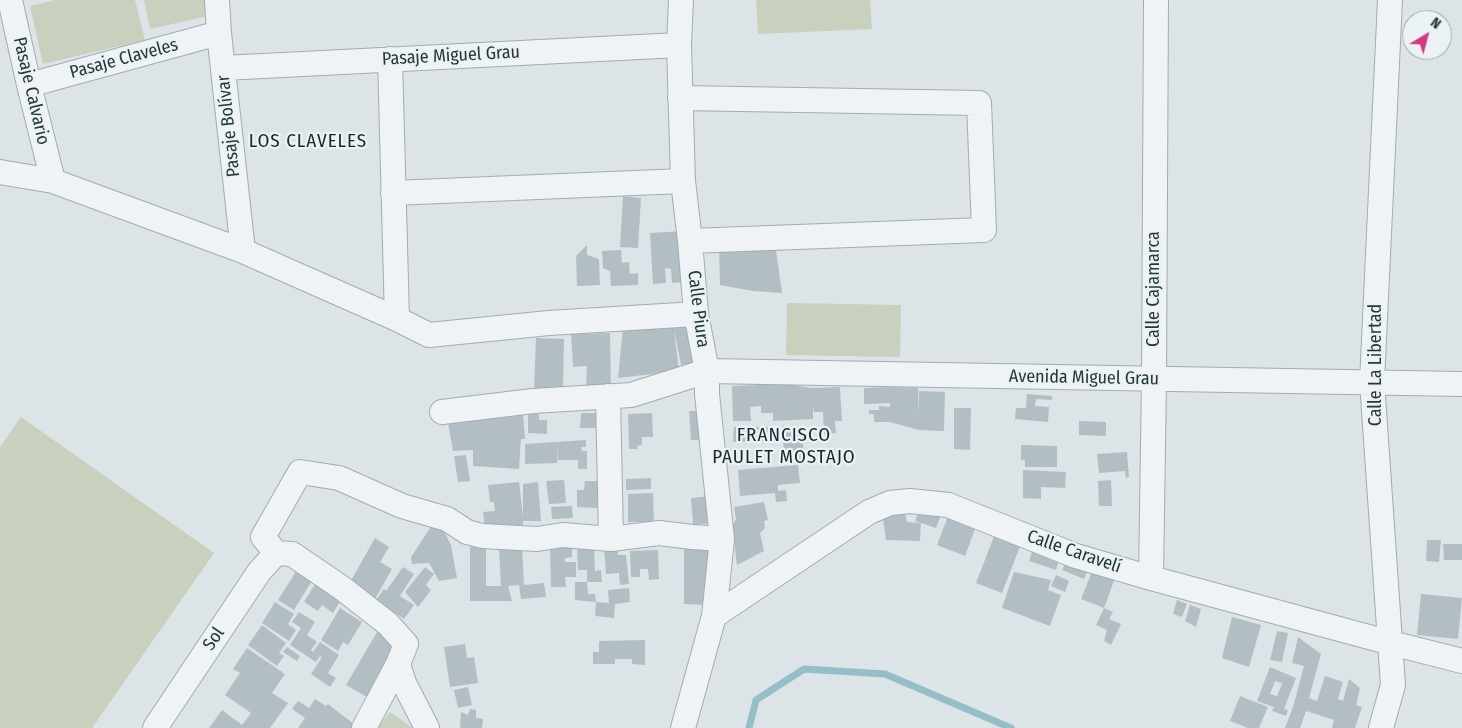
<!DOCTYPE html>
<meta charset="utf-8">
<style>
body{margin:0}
#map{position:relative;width:1462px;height:728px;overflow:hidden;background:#dce4e7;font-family:"Fira Sans Condensed",sans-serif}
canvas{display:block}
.north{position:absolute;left:1402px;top:10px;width:50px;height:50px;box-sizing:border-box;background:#ebf2f4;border:1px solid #9ca7ab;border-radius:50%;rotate:37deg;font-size:14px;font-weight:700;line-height:20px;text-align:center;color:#25363d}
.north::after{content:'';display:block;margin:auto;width:18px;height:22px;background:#d13b81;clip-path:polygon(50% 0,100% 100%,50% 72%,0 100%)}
</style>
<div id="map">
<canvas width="1462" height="728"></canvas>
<div class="north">N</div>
</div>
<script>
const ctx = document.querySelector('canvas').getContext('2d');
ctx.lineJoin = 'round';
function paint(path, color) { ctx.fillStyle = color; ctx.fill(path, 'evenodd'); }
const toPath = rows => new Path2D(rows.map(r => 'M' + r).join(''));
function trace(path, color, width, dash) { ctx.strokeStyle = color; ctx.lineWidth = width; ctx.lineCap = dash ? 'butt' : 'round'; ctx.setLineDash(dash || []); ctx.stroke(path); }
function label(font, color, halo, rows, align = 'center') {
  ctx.font = font + ' "Fira Sans Condensed",sans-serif'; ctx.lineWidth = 4.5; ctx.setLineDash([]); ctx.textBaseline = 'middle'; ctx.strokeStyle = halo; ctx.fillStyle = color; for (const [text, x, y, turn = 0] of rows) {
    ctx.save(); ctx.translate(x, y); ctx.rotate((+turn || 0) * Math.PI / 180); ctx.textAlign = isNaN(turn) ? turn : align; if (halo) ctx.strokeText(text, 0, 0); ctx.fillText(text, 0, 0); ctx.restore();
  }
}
const green = toPath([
 [55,0,135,0,145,40,43,64,30,6],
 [144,0,210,0,212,15,150,29],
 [756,0,870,0,872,29,758,34],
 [787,303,901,305,900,357,786,355],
 [21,417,214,553,92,728,0,728,0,447],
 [390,712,413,728,378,728]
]);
const stream = toPath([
 [749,728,756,700,804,669,885,674,1011,728]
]);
const building = toPath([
 [623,196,641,198,638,248,620,247],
 [684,231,687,282,672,283,671,269,665,268,666,283,653,284,650,233],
 [775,243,782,293,753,291,720,285,719,245],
 [587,245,587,255,599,259,600,285,577,286,576,256],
 [621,250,622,263,629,262,630,274,638,273,638,285,611,286,610,271,603,268,602,251],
 [694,320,701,362,681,365,674,329,679,371,618,378,623,327],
 [610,333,611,389,586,390,587,366,573,367,571,334],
 [536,338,564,339,563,390,534,390],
 [786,384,812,388,840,387,842,421,835,421,836,433,824,434,823,412,814,412,813,404,813,419,773,421,773,413,761,413,761,406,750,407,751,421,733,421,732,386],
 [890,387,918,388,918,414,919,391,945,392,944,431,919,430,890,422,874,422,874,414,869,414,869,410,879,410,879,406,890,407,890,403,864,404,864,388],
 [1027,394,1052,396,1052,400,1036,399,1035,406,1049,407,1048,422,1015,419,1016,408,1026,408],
 [954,408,971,408,970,450,954,449],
 [689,411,705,411,706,440,691,440],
 [523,413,525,439,521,439,519,469,473,466,473,450,453,451,448,422],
 [581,413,606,413,598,428,580,428],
 [652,413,653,437,642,437,642,445,637,446,638,449,629,449,628,414],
 [528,414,539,414,539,420,547,420,547,434,528,433],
 [1079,421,1106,422,1106,436,1079,435],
 [782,426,802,427,804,460,785,463],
 [734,427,773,427,774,441,733,442],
 [586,440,586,447,581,447,582,451,587,451,587,469,578,469,578,460,558,460,558,445,557,463,525,464,525,444],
 [1021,445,1057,446,1057,467,1025,467,1025,460,1021,460],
 [1127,452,1129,477,1126,478,1125,471,1099,473,1097,454],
 [466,455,470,481,458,482,454,456],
 [798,465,800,483,778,485,778,491,786,490,787,501,776,502,775,493,740,496,738,470],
 [1023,470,1066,472,1065,488,1041,487,1041,499,1023,498],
 [651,478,651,489,626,490,626,479],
 [564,480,566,503,549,504,546,481],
 [1111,480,1112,506,1099,506,1098,481],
 [585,481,598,481,597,508,577,507,577,490,584,490],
 [519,482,523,517,523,484,538,482,541,521,523,521,523,526,485,529,483,512,495,511,494,502,490,502,488,485],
 [653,493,654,522,628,522,628,494],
 [712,496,714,523,693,525,691,498],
 [764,502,768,520,764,521,765,528,760,533,764,551,737,565,732,526,736,519,734,507],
 [903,503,907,522,921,523,915,521,919,511,930,515,934,506,943,509,936,528,921,523,920,541,886,540,881,505],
 [572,506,573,518,552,519,551,507],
 [950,511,978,521,965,556,937,545],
 [434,522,443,529,451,545,457,578,439,581,429,563,412,564,411,557],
 [998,526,1024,536,1002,593,976,583],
 [375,538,389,547,380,562,392,569,375,599,349,584],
 [1427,540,1441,540,1439,562,1426,561],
 [1035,543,1060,557,1056,570,1029,561],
 [1443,544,1462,544,1462,560,1444,560],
 [572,546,572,557,565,558,565,562,576,562,576,577,565,577,566,587,551,587,550,547],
 [577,546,594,546,595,571,601,570,602,582,587,582,587,570,578,570],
 [470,547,486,547,486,586,501,586,499,549,522,547,524,585,544,583,546,597,521,599,519,585,508,586,512,601,470,601],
 [617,547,618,555,626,555,629,584,620,585,619,573,606,574,604,548],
 [684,548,709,548,709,605,684,604],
 [658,550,659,579,649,580,648,569,640,569,640,577,631,577,630,551],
 [1069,555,1090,564,1084,579,1062,570],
 [403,567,414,574,400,596,414,605,404,619,376,600,384,589,386,591],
 [425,567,434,574,426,585,431,590,418,607,405,592],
 [1093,569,1115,578,1104,608,1081,599],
 [297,570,313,579,294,610,278,600],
 [1014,572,1051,580,1048,590,1061,595,1050,626,1002,608],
 [1056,575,1069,581,1065,592,1051,586],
 [317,581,343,597,333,613,322,605,318,611,304,602],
 [575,582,587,582,588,594,595,594,596,602,609,603,608,590,629,588,630,602,615,604,614,618,595,616,596,602,575,600],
 [1421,594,1462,598,1458,639,1417,635],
 [1177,600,1187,604,1182,617,1173,614],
 [275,602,294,614,288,624,296,630,289,641,262,623],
 [1190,605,1201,609,1196,627,1185,621],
 [340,608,362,622,348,645,343,642,338,651,321,640],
 [1104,608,1113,612,1109,619,1121,624,1111,645,1104,641,1107,630,1096,625],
 [299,612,315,622,307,635,317,642,311,650,313,652,320,642,339,655,328,673,336,678,330,687,311,674,322,657,320,656,316,662,290,645,301,628,292,622],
 [1232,617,1261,625,1249,667,1222,658],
 [262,625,286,643,279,653,284,656,277,666,248,645],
 [1277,631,1288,633,1282,662,1270,660],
 [377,632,400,645,369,698,346,685],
 [1298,637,1321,654,1309,698,1317,701,1325,676,1343,682,1338,699,1343,701,1349,679,1360,688,1356,705,1362,707,1355,728,1332,728,1334,720,1306,711,1300,728,1285,728,1293,707,1304,666,1292,663],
 [645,640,645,665,632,664,632,659,615,659,615,664,593,664,593,652,599,652,599,641],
 [465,644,467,658,474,657,478,683,450,687,444,647],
 [287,647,300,656,297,661,283,652],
 [247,648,285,674,272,693,288,703,270,728,209,728,222,710,242,725,251,713,225,695,240,673,233,669],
 [1270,667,1296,678,1284,709,1288,710,1286,716,1272,711,1274,707,1257,701],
 [1284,679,1277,696,1270,694,1275,681,1282,683],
 [468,687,472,705,458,708,454,690],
 [1240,696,1268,707,1259,728,1248,728,1230,721],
 [315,699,326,706,328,704,359,728,298,728,305,718,292,709,298,701,309,708],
 [470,709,476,710,476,718,483,719,482,728,460,728,461,712,468,715]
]);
const minor = toPath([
 [10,0,29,85,53,181],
 [217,0,219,33,243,251],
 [681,0,679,45,683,181,690,241,696,314,707,371,707,394,722,539,714,616,683,728],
 [390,59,397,319],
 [223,68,679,45],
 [29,85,219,33],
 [680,98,979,103,984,230,690,241],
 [0,172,53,181,243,251,397,319,429,335,549,323,696,314],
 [393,193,683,181],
 [608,396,611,539],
 [442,412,533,401,631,395,707,371,1462,384],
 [1151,578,1154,379,1156,0],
 [714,616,869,512,890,503,910,501,948,505,1076,556,1151,578,1391,643,1462,661],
 [398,664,404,683,427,728],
 [155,728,259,572,276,553],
 [364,728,398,664,406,644,388,624,342,588,292,554,276,553,263,537,300,472,339,478,402,506,447,519,467,532,482,536,537,539,563,535,611,539,659,533,692,537,722,539],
 [1381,728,1393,685,1372,382,1390,0]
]);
const streetNames = [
 ["Pasaje Miguel Grau",451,56,-3],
 ["Pasaje Claveles",124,59,-15],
 ["Pasaje Calvario",31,91,77],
 ["Pasaje Bolívar",229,126,-96],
 ["Calle Cajamarca",1154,289,-90],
 ["Calle Piura",698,309,83],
 ["Calle La Libertad",1376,365,-90],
 ["Avenida Miguel Grau",1084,378,1],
 ["Calle Caravelí",1074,552,19],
 ["Sol",214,639,-56]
];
const neighbourhoodNames = [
 ["LOS CLAVELES",308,142],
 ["FRANCISCO",784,436],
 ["PAULET MOSTAJO",784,458]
];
paint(green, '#c8d1bd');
trace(stream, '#95bec8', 7);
paint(building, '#b3bec4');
trace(minor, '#a1acb1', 26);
trace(minor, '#eff3f5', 24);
label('18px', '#25363d', '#ebf2f4', streetNames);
ctx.letterSpacing = '1px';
label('19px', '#18262e', '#ebf2f4', neighbourhoodNames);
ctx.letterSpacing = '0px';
</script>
